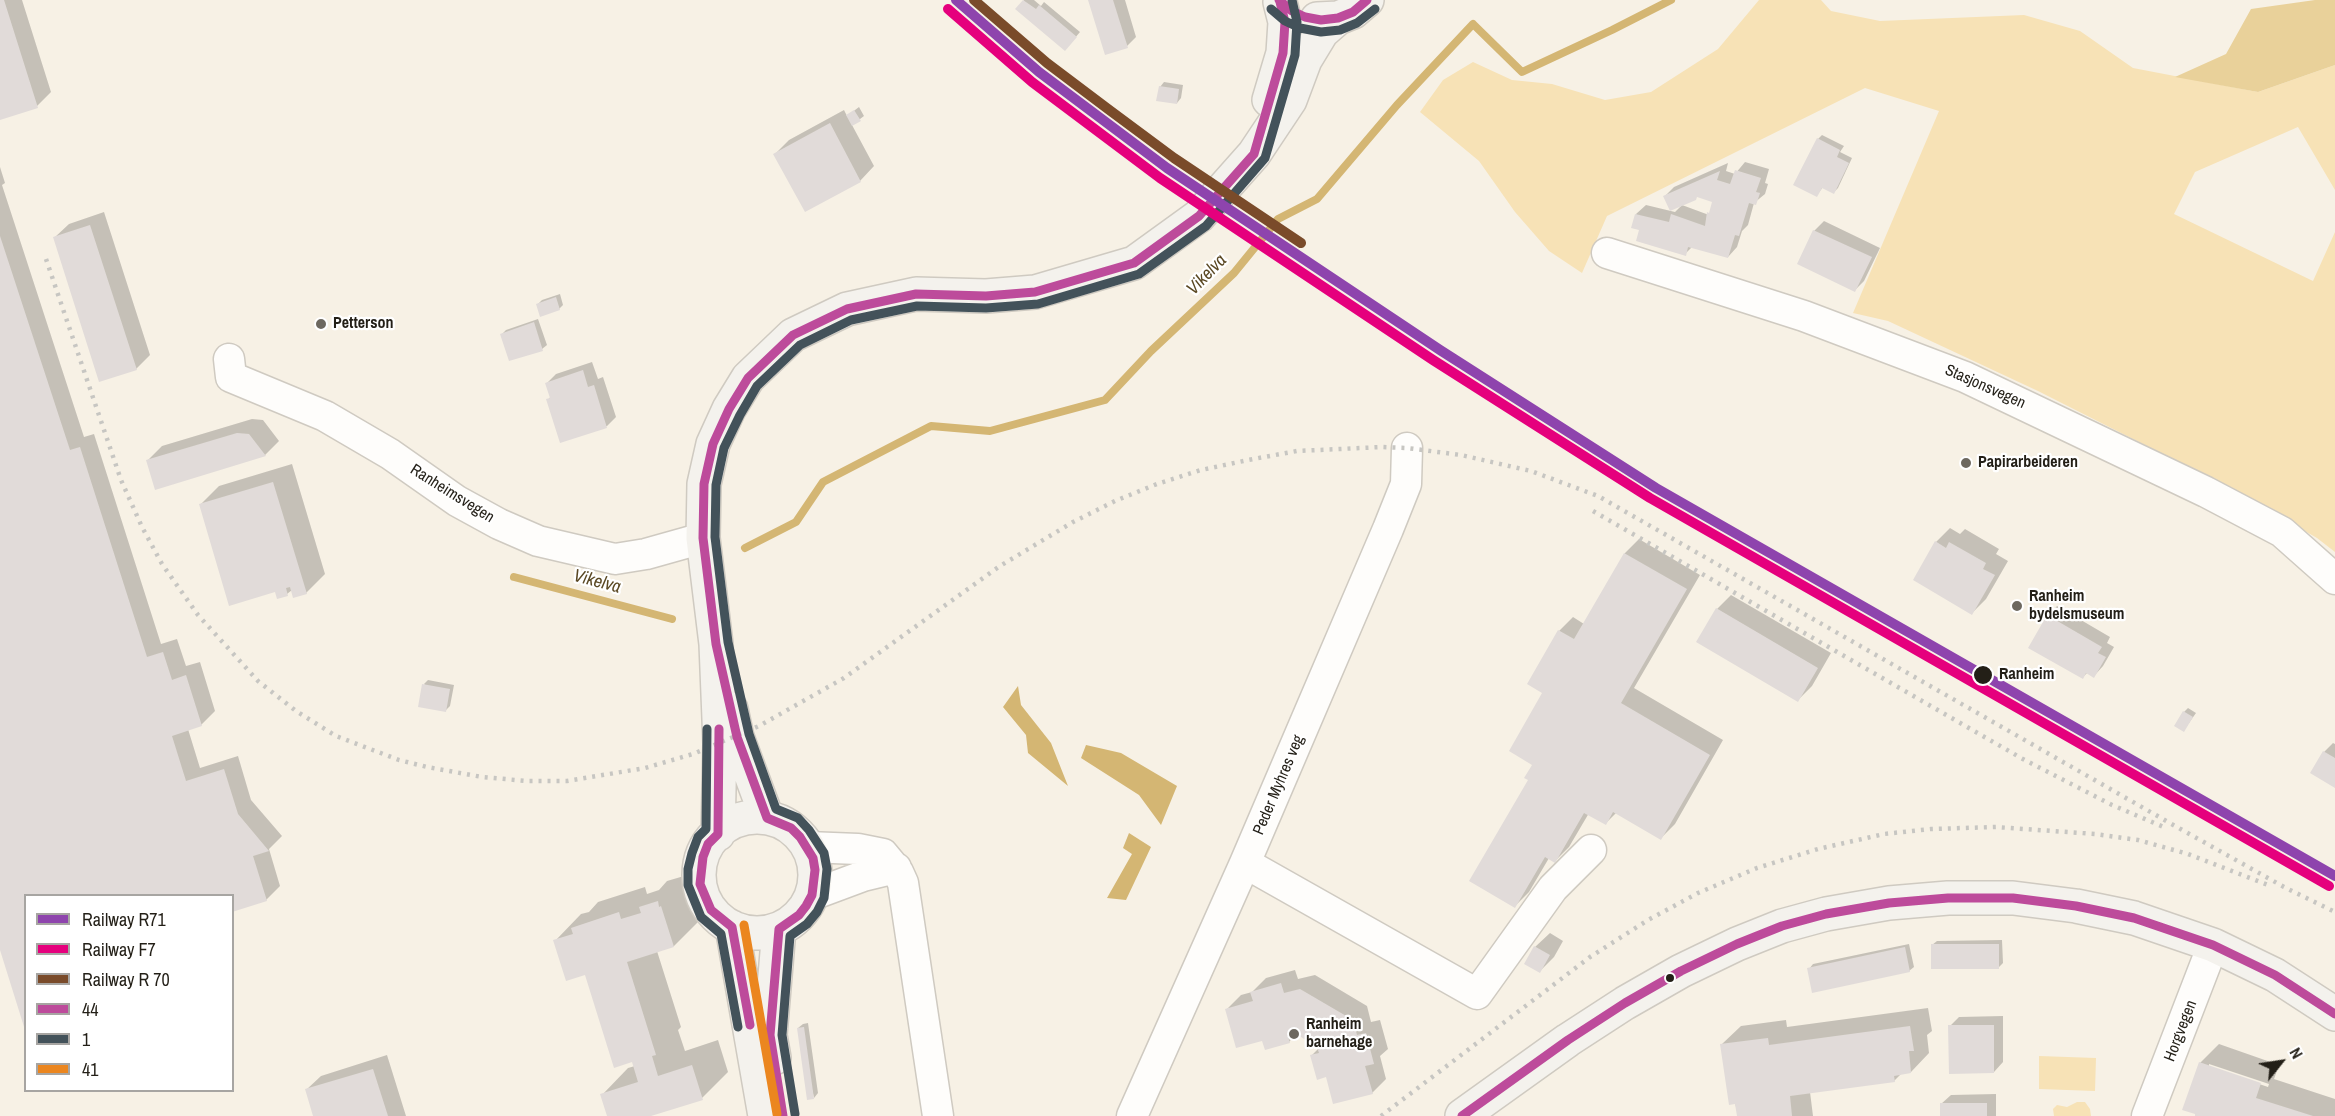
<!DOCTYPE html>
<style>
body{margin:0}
#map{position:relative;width:2335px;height:1116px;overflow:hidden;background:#f7f1e5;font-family:"Archivo Narrow",sans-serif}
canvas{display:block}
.legend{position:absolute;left:24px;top:894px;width:210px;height:198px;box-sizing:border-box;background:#fff;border:2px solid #a7a5a2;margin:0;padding:8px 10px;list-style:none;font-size:18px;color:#231f17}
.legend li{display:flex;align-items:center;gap:12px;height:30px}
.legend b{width:30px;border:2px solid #a7a5a2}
.north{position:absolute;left:2251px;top:1032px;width:60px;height:60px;-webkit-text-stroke:4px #fff;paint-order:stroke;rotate:60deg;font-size:16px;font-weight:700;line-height:24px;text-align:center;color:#231f17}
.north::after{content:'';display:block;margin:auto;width:21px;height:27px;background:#231f17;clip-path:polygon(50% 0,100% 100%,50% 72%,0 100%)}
</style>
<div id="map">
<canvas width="2335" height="1116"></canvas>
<ul class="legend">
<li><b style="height:8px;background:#8e44ad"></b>Railway R71</li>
<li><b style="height:8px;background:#e5007d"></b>Railway F7</li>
<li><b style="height:8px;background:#7a4b2a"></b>Railway R 70</li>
<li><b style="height:8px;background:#bd4b9b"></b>44</li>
<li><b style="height:8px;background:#43525a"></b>1</li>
<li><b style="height:8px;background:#eb861f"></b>41</li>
</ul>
<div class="north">N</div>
</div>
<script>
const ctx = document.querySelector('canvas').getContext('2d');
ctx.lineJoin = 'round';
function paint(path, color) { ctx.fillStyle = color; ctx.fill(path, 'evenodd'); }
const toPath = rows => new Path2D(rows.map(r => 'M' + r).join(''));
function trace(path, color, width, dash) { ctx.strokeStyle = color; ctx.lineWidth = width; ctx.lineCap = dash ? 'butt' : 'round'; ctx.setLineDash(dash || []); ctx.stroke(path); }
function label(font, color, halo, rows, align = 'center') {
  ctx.font = font + ' "Archivo Narrow",sans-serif'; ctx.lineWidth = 4.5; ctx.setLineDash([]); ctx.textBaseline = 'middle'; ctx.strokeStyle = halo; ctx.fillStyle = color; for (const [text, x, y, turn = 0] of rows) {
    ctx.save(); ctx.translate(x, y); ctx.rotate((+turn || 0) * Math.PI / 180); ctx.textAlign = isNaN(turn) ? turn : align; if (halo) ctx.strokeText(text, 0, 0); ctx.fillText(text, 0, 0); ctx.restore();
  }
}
const green = toPath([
 [1759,0,1821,0,1831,11,1880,21,2024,15,2080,31,2133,68,2258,92,2335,65,2335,190,2298,127,2195,172,2174,214,2313,281,2335,232,2335,552,2317,538,2228,487,2038,391,1888,321,1853,313,1939,111,1865,88,1607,216,1582,273,1549,251,1515,212,1479,161,1420,112,1443,80,1473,62,1512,80,1552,84,1605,100,1651,92,1718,49],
 [2039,1056,2096,1058,2095,1091,2039,1089],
 [2077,1102,2085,1102,2090,1109,2091,1116,2054,1116,2053,1109,2057,1105,2067,1107]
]);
const forest = toPath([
 [2315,0,2335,0,2335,65,2258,92,2175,77,2226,54,2251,9]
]);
const water = toPath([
 [1018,686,1021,705,1051,743,1068,786,1028,753,1026,735,1003,707],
 [1086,745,1121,753,1177,786,1161,825,1139,795,1081,758],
 [1129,833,1151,847,1126,900,1107,898,1132,854,1123,848]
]);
const shadow = toPath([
 [0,0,22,0,51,92,37,106,0,116],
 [1024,0,1034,0,1041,6,1044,2,1080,32,1069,45,1017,9],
 [1089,0,1125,0,1136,37,1127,46],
 [1164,82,1183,85,1181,98,1177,103,1160,87],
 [859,107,864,116,852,125,874,166,860,181,805,210,775,154,789,140,844,110,847,116],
 [1822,135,1844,146,1840,152,1852,158,1838,188,1834,192,1823,187,1817,195,1818,139],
 [1745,162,1769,169,1765,183,1768,184,1765,194,1754,203,1748,225,1742,231,1737,247,1728,257,1693,246,1685,254,1641,229,1636,214,1646,205,1675,212,1682,205,1709,215,1714,201,1698,196,1665,196,1674,187,1728,163,1726,171,1735,174],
 [0,167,5,183,2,185,84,437,94,434,161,644,177,639,186,666,200,662,215,711,201,725,188,729,200,768,238,756,251,800,282,836,269,849,280,886,266,900,232,896,26,896,26,1027,0,945],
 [104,212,150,355,136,369,54,238,69,224],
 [1824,221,1880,248,1864,281,1855,290,1814,231],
 [560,294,563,305,559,309,538,304,542,300],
 [538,319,547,345,542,349,521,357,501,335,506,330],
 [592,362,598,379,603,377,616,417,607,426,561,441,548,400,551,396,547,383,556,374],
 [252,419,263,420,279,441,265,455,148,460,162,446],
 [292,464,325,574,306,593,292,590,287,594,276,590,200,505,219,486],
 [1950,528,1960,534,1965,529,1999,549,1996,554,2008,561,1986,599,1972,613,1936,542],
 [1639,539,1700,575,1634,688,1723,740,1675,824,1661,838,1617,812,1606,823,1589,813,1569,847,1555,861,1549,858,1529,892,1515,906,1530,779,1544,693,1559,631,1573,617,1584,624,1625,553],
 [1731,595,1831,653,1812,686,1798,700,1717,609],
 [2057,606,2110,637,2107,643,2114,647,2103,666,2094,676,2088,672,2083,677,2048,616],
 [428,680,454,685,450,706,446,710,424,684],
 [2188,708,2196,713,2184,730,2184,712],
 [2333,743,2335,744,2335,786,2324,752],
 [684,876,685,882,688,881,700,920,674,946,657,951,681,1027,678,1030,685,1051,718,1040,728,1072,702,1098,646,1116,609,1116,602,1095,628,1068,635,1066,586,974,555,941,581,914,589,912,598,902,645,887,647,894,659,890,667,881],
 [1550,933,1563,941,1554,957,1540,971,1535,947],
 [2002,940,2003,963,1998,968,1932,945,1937,941],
 [1909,944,1914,967,1909,971,1809,969,1813,964],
 [1295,970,1298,979,1315,975,1367,1006,1371,1022,1380,1020,1388,1049,1380,1056,1386,1079,1372,1093,1327,1076,1312,1055,1319,1048,1297,1033,1289,1042,1263,1039,1227,1009,1241,995,1252,992,1266,978],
 [1928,1008,1932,1031,1927,1035,1929,1053,1911,1072,1902,1073,1894,1081,1810,1092,1813,1116,1738,1116,1722,1044,1741,1026,1786,1020,1787,1027],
 [2003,1016,2003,1062,1994,1072,1950,1026,1959,1017],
 [808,1023,818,1093,814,1098,798,1028,803,1024],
 [2219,1044,2279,1065,2274,1079,2335,1099,2335,1116,2196,1116,2200,1063],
 [2209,1064,2269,1084,2268,1087,2209,1067],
 [387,1055,406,1116,314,1116,306,1090,321,1076],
 [1996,1094,1996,1116,1942,1116,1941,1104,1951,1095]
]);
const stream = toPath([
 [745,548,796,522,823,482,931,426,990,431,1105,400,1151,351,1234,273,1278,219,1317,199,1397,105,1473,24,1522,72,1612,30,1671,0],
 [514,577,672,619]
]);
const building = toPath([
 [0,0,4,0,38,108,0,120],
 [1023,0,1036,9,1039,5,1077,37,1065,51,1015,9],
 [1088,0,1113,0,1128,48,1105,55],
 [1159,86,1179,89,1177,104,1156,101],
 [854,110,861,121,852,126,846,115],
 [830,123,861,182,805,212,773,154],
 [1817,138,1840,150,1837,157,1849,163,1834,194,1822,188,1817,197,1793,185],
 [1735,170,1761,178,1756,192,1760,193,1756,205,1749,203,1739,236,1735,235,1728,258,1688,247,1686,256,1636,241,1639,230,1631,228,1635,214,1669,222,1671,214,1705,226,1707,212,1709,213,1712,202,1697,197,1696,200,1670,211,1663,196,1720,171,1717,180,1730,184],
 [90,225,137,370,99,382,53,237],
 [1813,230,1872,257,1855,292,1797,264],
 [0,236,70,450,80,447,147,657,163,652,172,680,186,675,202,726,172,736,186,781,224,769,238,814,269,851,253,856,267,901,232,912,232,896,26,896,25,1030,0,950],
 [556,297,560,310,540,317,536,304],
 [534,322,543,351,509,361,500,334],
 [583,370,588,387,594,385,607,428,560,443,546,399,550,398,545,383],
 [237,433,249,434,266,456,155,490,146,460],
 [273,482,307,594,293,598,290,587,286,588,288,596,277,599,275,592,229,606,199,504],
 [1935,541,1946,548,1949,542,1986,563,1983,569,1995,575,1972,615,1913,580],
 [1624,553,1687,589,1621,703,1710,755,1661,840,1613,812,1606,825,1584,813,1555,863,1545,857,1515,908,1469,881,1528,780,1524,778,1532,765,1509,751,1542,693,1527,684,1558,630,1574,639],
 [1716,608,1818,668,1798,702,1696,642],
 [2047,615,2102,647,2098,653,2106,657,2094,678,2086,673,2083,679,2028,648],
 [422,684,450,689,446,712,418,707],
 [2183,711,2193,717,2184,732,2174,726],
 [2323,751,2335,758,2335,788,2310,773],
 [658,901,659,907,661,906,674,947,627,962,656,1055,652,1056,658,1076,692,1065,703,1100,651,1116,607,1116,600,1094,638,1082,632,1062,614,1068,585,975,566,981,553,940,573,934,571,928,619,912,621,919,641,913,639,907],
 [1931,944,1999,944,1999,969,1931,969],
 [1534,946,1550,955,1540,973,1524,964],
 [1905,947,1910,972,1812,993,1807,968],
 [1281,983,1284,993,1300,989,1353,1020,1357,1035,1366,1033,1374,1064,1365,1066,1373,1094,1333,1104,1326,1077,1317,1080,1310,1055,1319,1053,1317,1047,1293,1032,1287,1034,1290,1043,1265,1050,1262,1041,1236,1048,1225,1009,1253,1001,1250,992],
 [1948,1025,1994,1025,1994,1073,1949,1074],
 [1910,1026,1914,1051,1909,1051,1911,1073,1894,1076,1895,1082,1790,1096,1792,1116,1737,1116,1735,1104,1729,1105,1720,1044,1768,1038,1769,1045],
 [804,1027,814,1099,807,1100,797,1028],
 [2199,1062,2261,1083,2256,1098,2313,1116,2195,1116,2195,1114,2182,1110],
 [373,1069,388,1116,313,1116,305,1089],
 [1940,1103,1987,1103,1987,1116,1940,1116]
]);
const street = toPath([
 [1607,253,1804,316,1965,377,2206,492,2282,532,2335,579],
 [229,359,231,377,325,416,390,454,457,501,499,524,538,541,615,559,646,554,703,538],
 [808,847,858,849,883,854,898,872,903,883,938,1116],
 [1245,863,1477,994,1553,888,1591,850],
 [812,895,863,876,896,868],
 [1132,1116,1245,863,1388,529,1406,484,1407,448],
 [2147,1116,2213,945]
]);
const secondary = toPath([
 [1317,19,1338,18,1353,12,1367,0],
 [1269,100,1283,53,1285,22,1280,2],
 [731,709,737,737,767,818],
 '699 875a58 58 0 1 1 116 0a58 58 0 1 1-116 0Z',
 [718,834,720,744,716,644,703,538,704,484,713,444,729,409,748,378,793,335,847,309,916,294,986,296,1035,292,1134,263,1199,216,1254,154,1290,100,1305,60,1322,32,1338,18],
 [732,927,765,1116],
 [774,1058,770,1035,779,929],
 [1462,1116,1568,1040,1625,1003,1681,971,1737,944,1782,926,1826,914,1889,903,1948,898,2013,898,2076,906,2134,918,2213,945,2275,975,2335,1014]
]);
const rail = toPath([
 [46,259,121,480,142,527,162,564,198,615,258,681,296,711,336,736,399,760,427,767,482,777,527,781,567,781,645,768,693,754,759,726,844,678,1000,566,1073,522,1115,501,1157,484,1201,470,1248,460,1297,451,1382,447,1407,448,1461,455,1531,471,1598,496,2168,822,2284,887,2335,912],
 [1593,511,2021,758,2112,805,2166,828],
 [1381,1116,1590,957,1648,920,1698,893,1757,868,1818,849,1884,834,1931,829,1996,827,2095,834,2138,840,2188,854,2268,885]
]);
const bus1 = toPath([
 [1279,0,1292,11,1305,17,1321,20,1338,18,1353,12,1367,0],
 [719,729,718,834,708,844,703,857,700,884,711,910,732,927,750,1025],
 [783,1116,770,1035,779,929,799,915,806,906,812,895,815,870,813,858,800,837,791,828,767,818,737,737,716,644,703,538,704,484,713,444,729,409,748,378,793,335,847,309,916,294,986,296,1035,292,1134,263,1199,216,1254,154,1283,53,1285,22,1280,2],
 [1462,1116,1568,1040,1625,1003,1681,971,1737,944,1782,926,1826,914,1889,903,1948,898,2013,898,2076,906,2134,918,2213,945,2275,975,2335,1014]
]);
const bus2 = toPath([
 [1271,9,1285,21,1300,28,1321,32,1340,30,1357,23,1375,9],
 [707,729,706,829,698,837,692,853,688,869,688,885,701,917,721,934,738,1027],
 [795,1114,782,1035,790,936,807,924,817,912,824,898,827,869,824,853,809,830,798,818,776,809,749,734,728,642,715,537,716,485,724,448,740,415,757,386,800,345,851,320,917,306,986,308,1038,304,1139,274,1206,226,1265,158,1295,55,1297,22,1292,0]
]);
const bus3 = toPath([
 [744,925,777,1114]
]);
const rail1 = toPath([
 [956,0,1039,72,1167,168,1440,350,1656,488,2335,876]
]);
const rail2 = toPath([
 [948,9,1032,82,1160,178,1433,360,1650,498,2329,886]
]);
const rail3 = toPath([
 [974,0,1047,63,1108,109,1174,158,1301,243]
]);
const markers = [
 [321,324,6,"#6d685f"],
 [1966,463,6,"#6d685f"],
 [2017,606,6,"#6d685f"],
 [1983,675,10,"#231f17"],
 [1670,978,5,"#231f17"],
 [1294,1034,6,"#6d685f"]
];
const poiNames = [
 ["Petterson",333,324],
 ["Papirarbeideren",1978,463],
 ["Ranheim",2029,597],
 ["bydelsmuseum",2029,615],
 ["Ranheim",1306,1025],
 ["barnehage",1306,1043]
];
const streetNames = [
 ["Stasjonsvegen",1985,387,24],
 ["Ranheimsvegen",452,494,32],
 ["Peder Myhres veg",1279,785,-67],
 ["Horgvegen",2181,1031,-69]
];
const stopNames = [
 ["Ranheim",1999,675]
];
const waterNames = [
 ["Vikelva",1207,275,-46],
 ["Vikelva",597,582,15]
];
paint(green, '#f7e2b6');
paint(forest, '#e9d19a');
paint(water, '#d4b673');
paint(shadow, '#0003');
trace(stream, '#d4b673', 8);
paint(building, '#e1dbd9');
trace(street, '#cfcac1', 33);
trace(secondary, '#cfcac1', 36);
trace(street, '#fefdfb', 30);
trace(secondary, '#f4f2ed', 33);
trace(rail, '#c7c6c2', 4.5, [3, 6]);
trace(bus1, '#bd4b9b', 9);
trace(bus2, '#43525a', 9);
trace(bus3, '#eb861f', 9);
trace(rail1, '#8e44ad', 10);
trace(rail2, '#e5007d', 10);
trace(rail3, '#7a4b2a', 10);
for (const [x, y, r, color] of markers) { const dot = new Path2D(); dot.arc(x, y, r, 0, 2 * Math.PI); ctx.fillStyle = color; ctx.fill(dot); trace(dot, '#fff', 2); }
label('bold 16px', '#231f17', '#fff', poiNames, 'left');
label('16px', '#231f17', '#fff', streetNames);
label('bold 16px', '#231f17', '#fff', stopNames, 'left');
label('italic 18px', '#5a4823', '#fff', waterNames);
</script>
